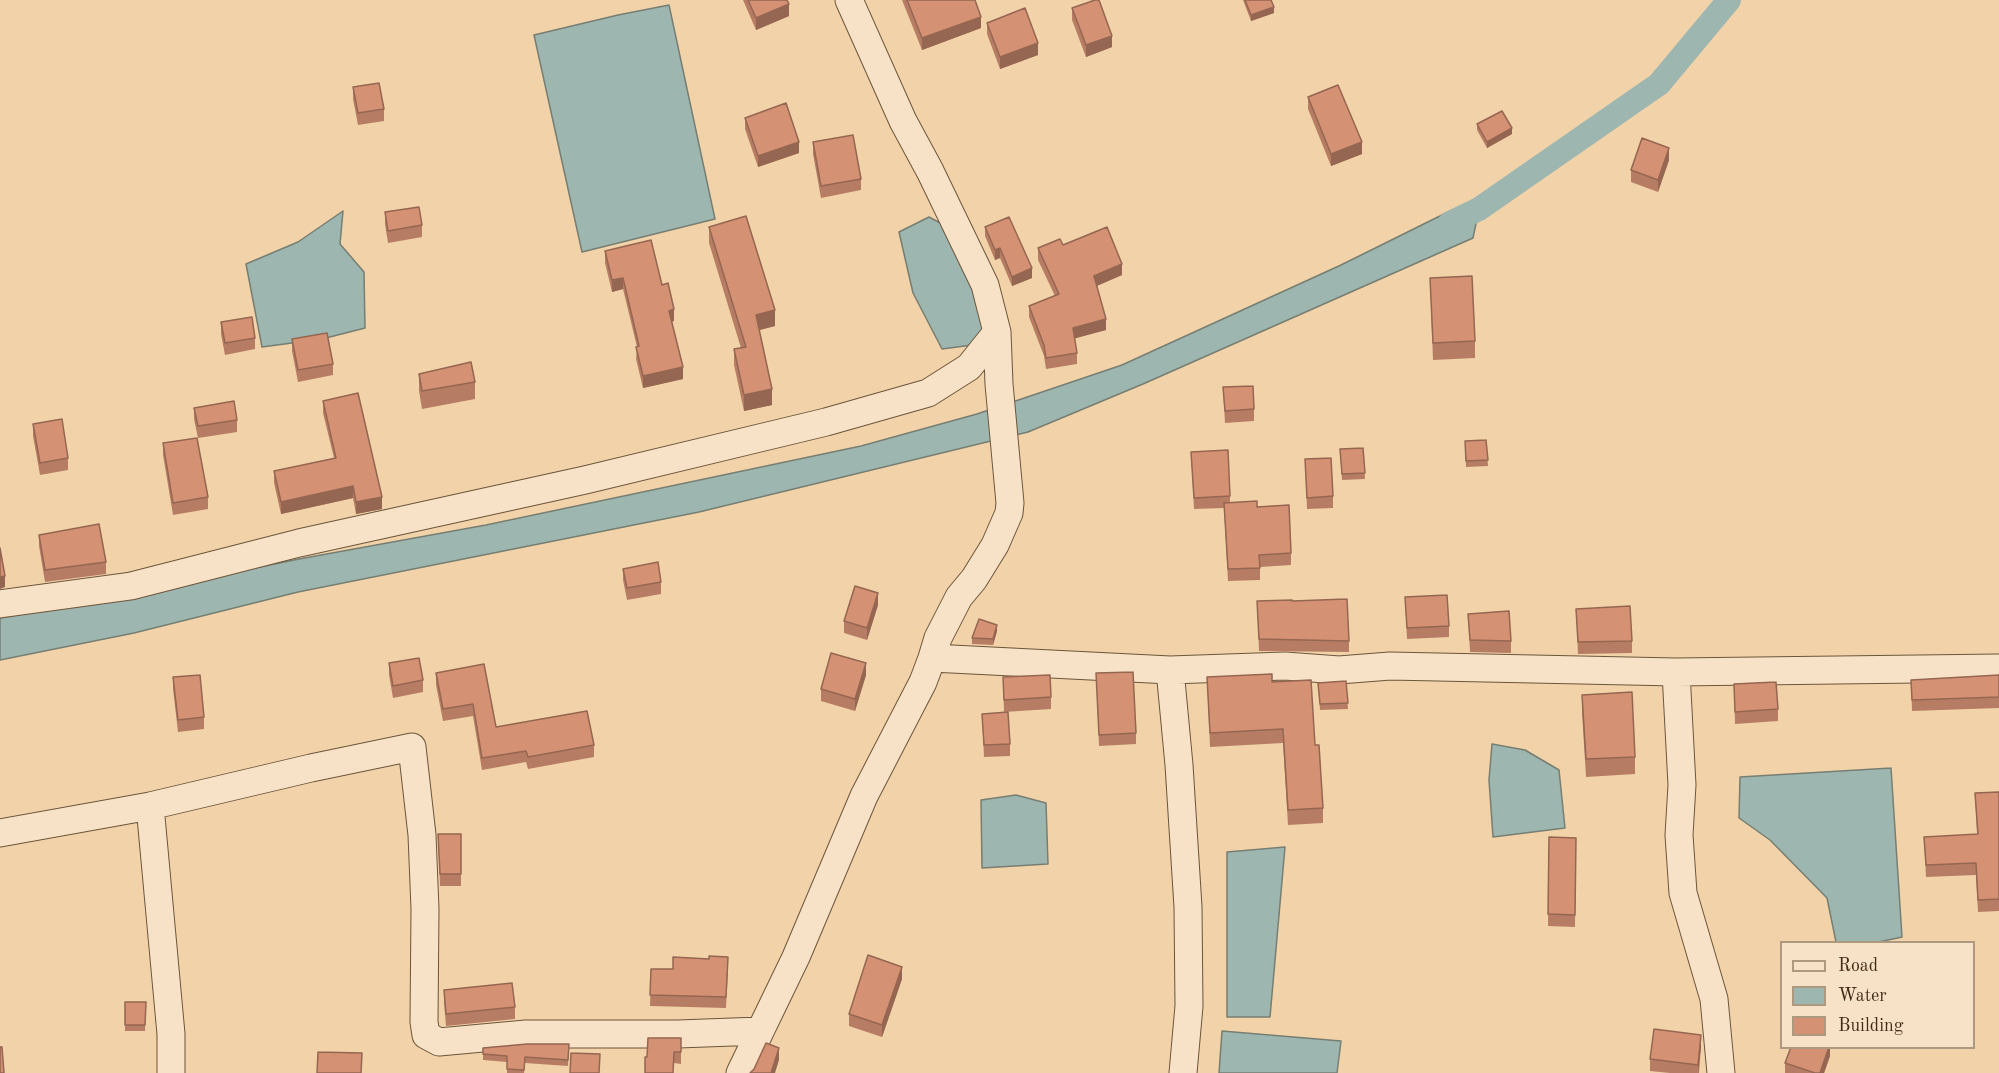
<!DOCTYPE html>
<style>
body{margin:0}
#map{position:relative;width:1999px;height:1073px;overflow:hidden;background:#f2d3a9;font-family:"Old Standard TT",serif}
canvas{display:block}
.legend{position:absolute;left:1780px;top:941px;width:195px;height:108px;box-sizing:border-box;background:#f7e2c7;border:2px solid #ad9980;margin:0;padding:8px 10px;list-style:none;font-size:18px;color:#3f2b16}
.legend li{display:flex;align-items:center;gap:12px;height:30px}
.legend b{width:30px;border:2px solid #ad9980}
</style>
<div id="map">
<canvas width="1999" height="1073"></canvas>
<ul class="legend">
<li><b style="height:8px;background:#f7e2c7"></b>Road</li>
<li><b style="height:16px;background:#9db6b0"></b>Water</li>
<li><b style="height:16px;background:#d59174"></b>Building</li>
</ul>
</div>
<script>
const ctx = document.querySelector('canvas').getContext('2d');
ctx.lineJoin = 'round';
function paint(path, color) { ctx.fillStyle = color; ctx.fill(path, 'evenodd'); }
const toPath = rows => new Path2D(rows.map(r => 'M' + r).join(''));
function trace(path, color, width, dash) { ctx.strokeStyle = color; ctx.lineWidth = width; ctx.lineCap = dash ? 'butt' : 'round'; ctx.setLineDash(dash || []); ctx.stroke(path); }
const water = toPath([
 [669,5,715,219,582,252,534,35,618,15,669,5],
 [1479,209,1473,238,1143,384,1028,432,699,512,298,592,134,633,0,660,0,618,62,607,299,559,486,525,861,446,977,414,1122,365,1341,265,1452,210,1479,209],
 [343,211,340,244,364,272,365,328,322,339,262,347,246,264,298,242,343,211],
 [929,217,942,224,989,302,980,344,942,349,913,293,899,232,929,217],
 [1492,744,1525,750,1559,770,1565,828,1493,837,1489,780,1492,744],
 [1891,768,1902,937,1879,942,1836,942,1827,898,1770,840,1739,818,1740,777,1891,768],
 [1016,795,1046,803,1048,864,982,868,981,800,1016,795],
 [1285,847,1270,1017,1227,1017,1227,852,1285,847],
 [1222,1031,1341,1041,1337,1073,1219,1073,1222,1031]
]);
const canal = toPath([
 [1450,223,1479,209,1659,84,1729,0]
]);
const minor = toPath([
 [849,0,903,121,930,171,985,285,997,332,999,384,1010,503,1009,513,995,545,974,579,959,597,938,638,932,658],
 [0,604,131,586,299,543,585,480,826,422,928,393,969,367,997,332],
 [1170,670,1179,765,1188,907,1189,1006,1183,1073],
 [1676,672,1682,785,1679,835,1683,893,1714,999,1721,1073],
 [150,806,171,1034,171,1073],
 [0,833,150,806,311,768,412,747,422,835,425,909,424,1022,426,1035,439,1042,526,1034,678,1034,760,1031],
 [740,1073,796,957,864,796,923,682,932,658,1170,670,1285,666,1339,670,1390,666,1676,672,1999,668]
]);
const wall = toPath([
 [743,0,787,0,789,16,756,30],
 [902,0,975,0,981,28,922,50],
 [1243,0,1271,0,1274,13,1251,21],
 [1072,8,1112,47,1086,57,1072,20],
 [987,23,1038,55,1000,69,987,34],
 [353,87,384,109,384,121,358,125,353,99],
 [1308,97,1362,154,1331,166,1308,109],
 [745,118,799,153,758,167,745,129],
 [1477,124,1512,134,1487,148,1477,130],
 [813,142,861,179,861,190,821,198,813,154],
 [1669,160,1658,192,1631,182,1631,170],
 [385,212,422,225,422,237,388,243,385,224],
 [709,227,775,326,759,330,772,405,744,411,734,365,734,349,741,348,709,243],
 [985,227,1032,278,1012,286,1000,258,995,260,985,236],
 [1063,245,1122,275,1097,286,1106,330,1074,338,1077,353,1077,364,1046,369,1044,356,1029,317,1029,306,1055,296,1038,260,1038,248],
 [605,251,662,285,674,321,672,322,683,379,643,388,636,359,637,347,623,289,612,292,605,263],
 [1430,278,1475,341,1475,358,1433,360],
 [221,322,255,338,255,349,225,355,221,334],
 [292,339,333,364,333,375,298,382,292,351],
 [419,374,475,382,475,399,422,409,419,391],
 [1223,387,1254,409,1254,421,1225,423],
 [323,401,382,509,356,514,353,498,281,514,274,483,274,471,334,458,323,413],
 [194,408,237,420,237,432,198,438,194,419],
 [33,424,68,458,68,470,40,475,33,436],
 [1486,440,1488,466,1466,467,1465,441],
 [163,443,208,497,208,509,173,515,163,455],
 [1363,448,1365,479,1342,480,1340,449],
 [1191,452,1230,496,1230,502,1257,507,1291,553,1291,565,1260,567,1260,580,1228,581,1224,508,1194,509],
 [1305,459,1333,496,1333,508,1307,509],
 [39,535,106,562,106,574,45,582,39,546],
 [623,569,661,582,661,594,627,600,623,580],
 [1405,597,1449,626,1449,637,1407,639],
 [1257,601,1292,601,1349,641,1349,652,1259,651],
 [878,605,867,640,844,633,844,621],
 [1576,609,1632,641,1632,653,1578,654],
 [1468,614,1511,641,1511,653,1470,652],
 [997,631,993,645,972,644,972,638],
 [389,663,423,680,423,692,393,698,389,675],
 [484,664,496,727,594,745,594,757,528,769,526,762,482,770,473,716,443,721,436,685,436,673],
 [1096,673,1136,733,1136,744,1099,746],
 [866,675,855,711,821,701,821,689],
 [1999,675,1999,708,1912,711,1911,680],
 [173,677,204,717,204,729,178,732,173,689],
 [1003,677,1051,697,1051,709,1004,712],
 [1207,677,1272,682,1315,745,1323,808,1323,823,1288,825,1283,743,1210,747],
 [1346,681,1348,709,1320,710,1318,683],
 [1734,684,1778,709,1778,721,1735,724],
 [1582,695,1635,757,1635,774,1586,777,1582,712],
 [982,714,1010,744,1010,756,984,757],
 [1999,792,1999,911,1978,912,1976,875,1926,877,1924,837,1977,834,1975,793],
 [438,834,461,834,461,886,440,886],
 [1549,837,1576,838,1575,927,1548,926],
 [728,968,726,1008,650,1006,651,969,673,969],
 [902,979,882,1037,849,1026,849,1014],
 [444,990,515,1007,515,1019,446,1026,444,1002],
 [125,1002,146,1002,145,1031,125,1031],
 [681,1038,681,1064,674,1063,647,1057],
 [569,1044,568,1066,525,1063,524,1073,507,1073,507,1062,483,1060,483,1048],
 [1701,1047,1699,1073,1670,1073,1650,1071,1650,1059],
 [1830,1047,1830,1056,1824,1073,1785,1073,1785,1063]
]);
const shadedWall = toPath([
 [789,4,789,16,756,30,756,18],
 [1274,7,1274,13,1251,21,1251,15],
 [981,17,981,28,922,50,922,38],
 [1112,36,1112,47,1086,57,1086,45],
 [1038,43,1038,55,1000,69,1000,57],
 [1512,128,1512,134,1487,148,1487,142],
 [799,142,799,153,758,167,758,156],
 [1362,142,1362,154,1331,166,1331,154],
 [1669,148,1669,160,1658,192,1658,180],
 [1000,248,1000,258,995,260,995,250],
 [1122,264,1122,275,1094,287,1094,276],
 [1032,268,1032,278,1012,286,1012,277],
 [623,278,623,289,612,292,612,280],
 [674,309,674,321,669,322,669,311],
 [775,310,775,326,756,331,756,315],
 [1106,319,1106,330,1073,339,1073,328],
 [683,367,683,379,643,388,643,376],
 [772,389,772,405,744,411,744,395],
 [353,486,353,498,281,514,281,502],
 [382,497,382,509,356,514,356,502],
 [5,576,5,587,0,589,0,577],
 [878,593,878,605,867,640,867,628],
 [997,625,997,631,993,645,993,639],
 [866,663,866,675,855,711,855,699],
 [902,967,902,979,882,1037,882,1025],
 [1701,1035,1701,1047,1698,1073,1698,1065],
 [1829,1047,1830,1047,1830,1056,1824,1073,1820,1073],
 [779,1048,779,1060,775,1073,771,1073]
]);
const building = toPath([
 [748,0,787,0,789,4,756,18,748,0],
 [907,0,975,0,981,17,922,38,907,0],
 [1095,0,1099,0,1112,36,1086,45,1072,8,1095,0],
 [1245,0,1271,0,1274,7,1251,15,1245,0],
 [1025,8,1038,43,1000,57,987,23,1025,8],
 [379,83,384,109,358,113,353,87,379,83],
 [1338,85,1362,142,1331,154,1308,97,1338,85],
 [786,103,799,142,758,156,745,118,786,103],
 [1502,111,1512,128,1487,142,1477,124,1502,111],
 [853,135,861,179,821,186,813,142,853,135],
 [1642,138,1669,148,1658,180,1631,170,1642,138],
 [419,207,422,225,388,231,385,212,419,207],
 [746,216,775,310,756,315,772,389,744,395,734,349,746,347,709,227,746,216],
 [1009,217,1032,268,1012,277,1000,248,995,250,985,227,1009,217],
 [1107,227,1122,264,1094,276,1106,319,1073,328,1077,353,1046,358,1044,345,1029,306,1059,294,1038,248,1060,239,1063,245,1107,227],
 [651,240,662,285,668,283,674,309,669,311,683,367,643,376,636,347,639,346,623,278,612,280,605,251,651,240],
 [1472,276,1475,341,1433,343,1430,278,1472,276],
 [252,317,255,338,225,343,221,322,252,317],
 [327,333,333,364,298,370,292,339,327,333],
 [471,362,475,382,422,391,419,374,471,362],
 [1253,386,1254,409,1225,411,1223,387,1253,386],
 [358,393,382,497,356,502,353,486,281,502,274,471,336,458,323,401,358,393],
 [234,401,237,420,198,426,194,408,234,401],
 [62,419,68,458,40,463,33,424,62,419],
 [197,438,208,497,173,503,163,443,197,438],
 [1486,440,1488,460,1466,461,1465,441,1486,440],
 [1363,448,1365,473,1342,474,1340,449,1363,448],
 [1228,450,1230,496,1194,498,1191,452,1228,450],
 [1331,458,1333,496,1307,498,1305,459,1331,458],
 [1257,501,1257,507,1289,505,1291,553,1259,555,1260,568,1228,569,1224,503,1257,501],
 [99,524,106,562,45,570,39,535,99,524],
 [0,548,5,576,0,577,0,548],
 [658,562,661,582,627,588,623,569,658,562],
 [855,586,878,593,867,628,844,621,855,586],
 [1447,595,1449,626,1407,628,1405,597,1447,595],
 [1347,599,1349,641,1259,639,1257,601,1292,600,1292,601,1347,599],
 [1630,606,1632,641,1578,642,1576,609,1630,606],
 [1509,611,1511,641,1470,640,1468,614,1509,611],
 [979,619,997,625,993,639,972,638,979,619],
 [831,653,866,663,855,699,821,689,831,653],
 [419,658,423,680,393,686,389,663,419,658],
 [484,664,496,727,587,711,594,745,528,757,526,751,482,758,473,704,443,709,436,673,484,664],
 [1133,672,1136,733,1099,735,1096,673,1133,672],
 [1272,674,1272,682,1311,680,1315,745,1319,745,1323,808,1288,810,1283,729,1210,733,1207,677,1272,674],
 [200,675,204,717,178,720,173,677,200,675],
 [1050,675,1051,697,1004,700,1003,677,1050,675],
 [1999,675,1999,697,1912,700,1911,680,1999,675],
 [1346,681,1348,703,1320,704,1318,683,1346,681],
 [1776,682,1778,709,1735,712,1734,684,1776,682],
 [1632,692,1635,757,1586,759,1582,695,1632,692],
 [1008,712,1010,744,984,745,982,714,1008,712],
 [1999,792,1999,899,1978,900,1976,863,1926,865,1924,837,1978,834,1975,793,1999,792],
 [438,834,461,834,461,874,440,874,438,834],
 [1549,837,1576,838,1575,915,1548,914,1549,837],
 [868,955,902,967,882,1025,849,1014,868,955],
 [709,956,728,957,726,997,650,995,651,969,673,969,673,957,709,959,709,956],
 [512,983,515,1007,446,1014,444,990,512,983],
 [125,1002,146,1002,145,1025,125,1025,125,1002],
 [1654,1029,1701,1035,1698,1065,1650,1059,1654,1029],
 [648,1038,681,1038,681,1052,674,1052,673,1073,645,1073,645,1057,647,1057,648,1038],
 [766,1043,779,1048,771,1073,750,1073,754,1069,766,1043],
 [527,1044,569,1044,568,1060,525,1057,524,1070,507,1069,507,1056,483,1054,483,1048,527,1044],
 [0,1047,2,1047,4,1073,0,1073,0,1047],
 [1791,1047,1829,1047,1820,1073,1815,1073,1785,1063,1791,1047],
 [318,1052,362,1053,361,1073,317,1073,318,1052],
 [571,1053,600,1054,599,1073,570,1073,571,1053]
]);
paint(water, '#9db6b0');
trace(water, '#777e72', 1.5);
trace(canal, '#9db6b0', 24);
trace(minor, '#6c553b', 29);
trace(minor, '#f7e2c7', 27);
paint(wall, '#b77d64');
paint(shadedWall, '#956651');
paint(building, '#d59174');
trace(building, '#956651', 1.5);
</script>
